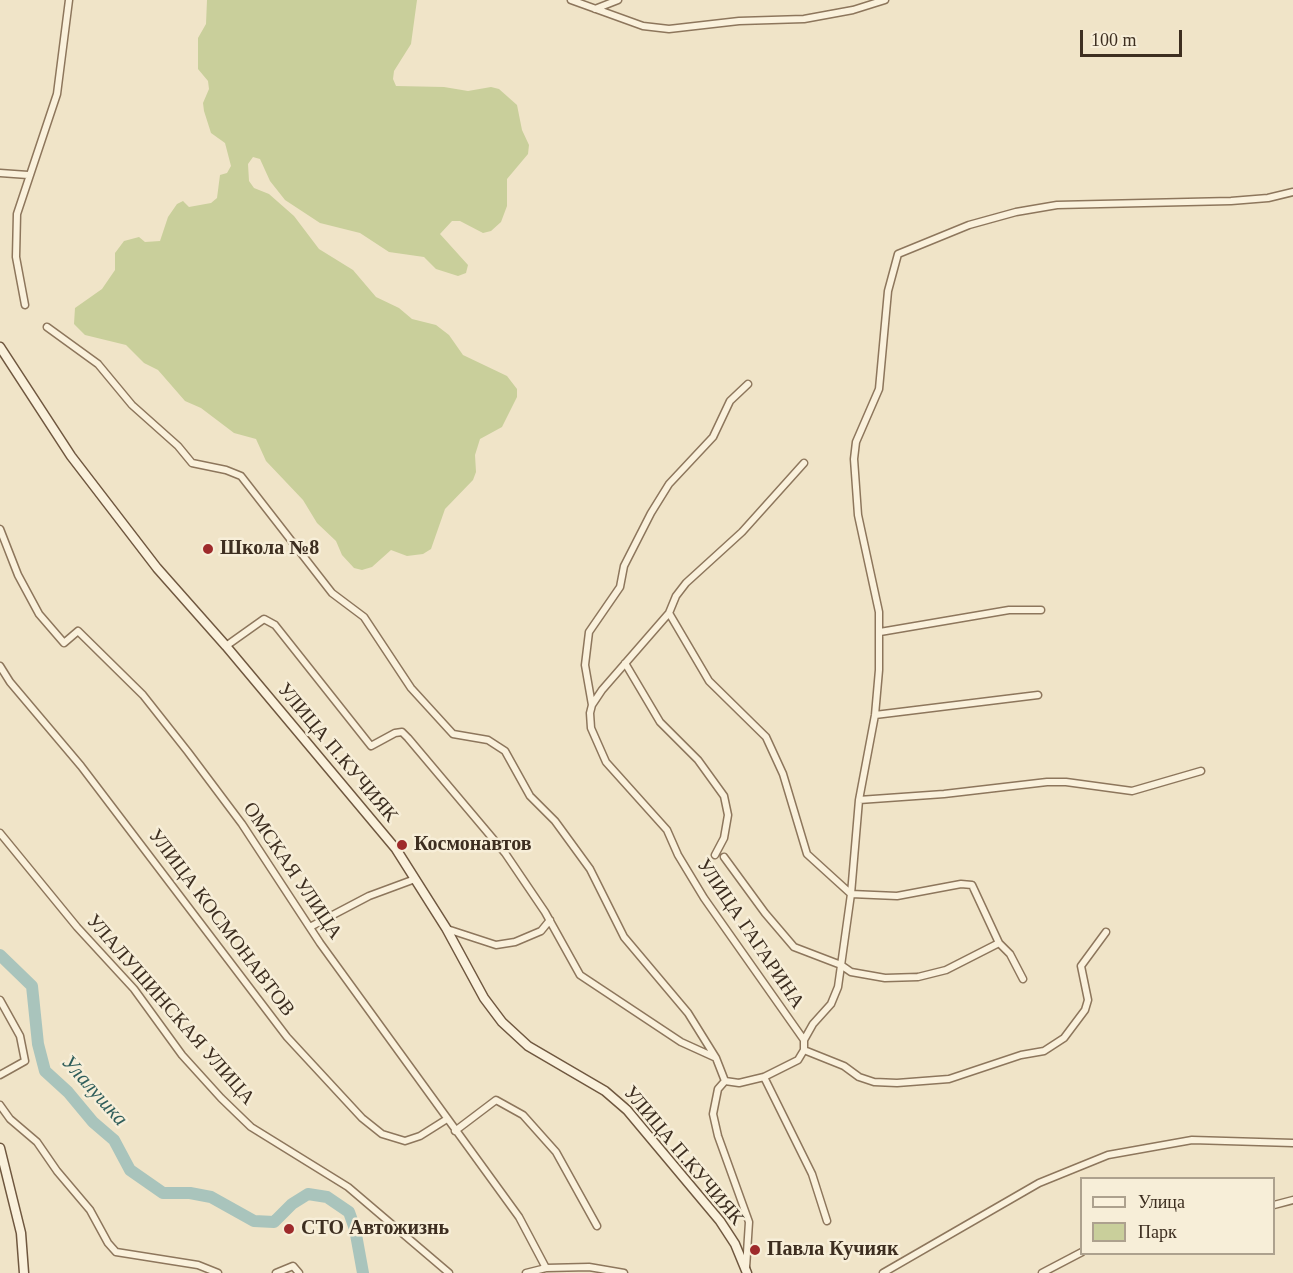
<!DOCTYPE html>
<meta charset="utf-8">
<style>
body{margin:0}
#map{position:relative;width:1293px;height:1273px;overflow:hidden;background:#f0e4c8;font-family:Georgia,serif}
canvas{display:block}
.legend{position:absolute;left:1080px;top:1177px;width:195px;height:78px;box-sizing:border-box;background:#f7eed8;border:2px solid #ada18e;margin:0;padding:8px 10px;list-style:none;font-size:18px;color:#3d2e20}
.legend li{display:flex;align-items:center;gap:12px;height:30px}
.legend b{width:30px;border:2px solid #ada18e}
.scale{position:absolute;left:1080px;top:30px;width:102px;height:27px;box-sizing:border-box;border:3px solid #3d2e20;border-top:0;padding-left:8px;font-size:18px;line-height:21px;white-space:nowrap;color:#3d2e20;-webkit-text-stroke:4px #f7eed8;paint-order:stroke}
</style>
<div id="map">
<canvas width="1293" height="1273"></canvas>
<ul class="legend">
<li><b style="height:8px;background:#faf1dc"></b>Улица</li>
<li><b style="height:16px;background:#c9cf9b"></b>Парк</li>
</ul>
<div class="scale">100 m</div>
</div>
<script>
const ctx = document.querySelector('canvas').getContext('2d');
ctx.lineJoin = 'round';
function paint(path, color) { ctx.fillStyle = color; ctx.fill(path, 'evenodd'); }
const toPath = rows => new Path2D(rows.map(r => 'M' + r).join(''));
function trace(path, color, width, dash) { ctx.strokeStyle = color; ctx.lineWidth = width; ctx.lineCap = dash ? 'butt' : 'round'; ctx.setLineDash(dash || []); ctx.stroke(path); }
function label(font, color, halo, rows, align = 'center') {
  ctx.font = font + ' Georgia,serif'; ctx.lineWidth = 5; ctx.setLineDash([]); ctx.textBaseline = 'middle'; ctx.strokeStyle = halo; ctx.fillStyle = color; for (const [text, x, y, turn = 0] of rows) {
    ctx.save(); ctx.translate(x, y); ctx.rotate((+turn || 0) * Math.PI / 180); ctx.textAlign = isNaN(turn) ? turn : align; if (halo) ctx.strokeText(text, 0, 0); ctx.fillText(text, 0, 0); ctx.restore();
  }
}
const green = toPath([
 [207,0,417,0,411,44,394,71,393,79,396,86,444,87,468,91,491,87,499,89,517,105,522,130,529,145,528,154,507,179,507,206,501,222,491,231,483,233,460,221,452,221,440,234,468,265,466,273,458,276,436,269,424,257,389,252,360,233,320,223,285,200,270,181,260,159,253,157,248,164,249,181,254,188,269,194,294,216,319,249,353,270,376,297,399,308,412,319,436,325,449,335,463,355,507,376,517,389,517,397,502,427,480,439,475,455,476,472,473,480,445,509,431,549,423,554,407,556,391,550,372,567,362,570,354,568,342,555,336,541,317,523,303,500,266,461,256,439,234,433,201,408,185,401,158,370,144,363,126,345,85,335,74,324,75,308,102,289,115,270,115,253,124,241,139,237,145,242,160,241,168,217,177,204,183,201,189,207,211,203,217,198,220,175,227,173,231,166,225,143,211,133,204,111,203,103,209,89,208,81,198,69,198,38,206,24]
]);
const river = toPath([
 [0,955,32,986,38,1044,45,1071,68,1092,93,1122,114,1140,130,1170,163,1193,190,1193,211,1197,254,1221,274,1222,292,1204,308,1194,327,1197,349,1212,355,1229,363,1273]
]);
const street = toPath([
 [571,0,643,26,669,29,739,21,804,19,853,10,885,0],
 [595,9,618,0],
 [0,173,28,175],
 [25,305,16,257,17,214,57,94,69,0],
 [47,327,98,364,132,405,178,446,192,463,226,470,241,476,332,593,364,617,411,688,453,734,488,740,505,751,530,796,555,821,590,869,624,937,688,1013,716,1058,725,1081,718,1089,713,1114,718,1136,749,1222,746,1268],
 [804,463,742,532,686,583,676,596,669,613,602,690,592,705,590,713,591,728,606,762,667,830,678,855,704,898,804,1040],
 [0,529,18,575,39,614,64,643,78,631,143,695,188,752,242,824,320,943,519,1217,546,1268],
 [669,613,709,681,766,737,783,774,807,854,851,894,897,896,961,884,972,885,999,943,1010,954,1023,979],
 [880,632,1009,610,1041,610],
 [226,646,264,619,275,625,371,746,395,733,402,732,408,738,505,853,545,912,580,975,681,1042,714,1057],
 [625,663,660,722,698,760,724,796,728,815,724,838,715,855],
 [0,666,10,682,81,766,287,1037,362,1118,382,1134,405,1141,420,1136,447,1119],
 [592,705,585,665,589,632,620,587,624,566,651,513,669,484,713,437,730,401,748,384],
 [875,715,1038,695],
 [859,800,944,794,1047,782,1066,782,1132,791,1201,771],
 [0,833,77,927,134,989,182,1055,221,1098,251,1127,348,1187,449,1273],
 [724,857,765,913,794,947,841,965,851,972,885,978,918,977,946,970,999,943],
 [310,927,369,896,415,879],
 [447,929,496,945,515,942,541,931,550,920],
 [0,1000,20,1036,25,1061,0,1075],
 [804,1050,844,1066,859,1077,874,1082,897,1083,949,1079,1021,1055,1044,1051,1064,1038,1085,1010,1088,1000,1081,966,1106,932],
 [764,1077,812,1174,827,1221],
 [725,1081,739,1083,764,1077,798,1060,804,1050,804,1040,813,1024,831,1004,838,987,851,894,859,800,875,715,879,670,879,612,858,515,854,459,856,442,879,389,888,291,898,254,969,225,1016,212,1057,205,1231,201,1268,198,1293,192],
 [0,1105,10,1119,37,1142,57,1171,90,1210,108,1243,116,1252,198,1265,218,1273],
 [455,1131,496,1100,523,1115,556,1152,597,1226],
 [1274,1205,1293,1200],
 [276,1273,293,1266,299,1273],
 [526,1273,546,1268,589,1267,624,1273],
 [883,1273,1039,1183,1108,1155,1192,1140,1293,1143],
 [1042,1273,1082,1252]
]);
const secondary = toPath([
 [0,347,71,456,157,568,226,646,396,849,446,928,484,998,502,1022,528,1046,605,1091,627,1110,720,1221,735,1244,747,1273],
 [0,1148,21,1233,24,1273]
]);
const markers = [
 [208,549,6,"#9e2a2b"],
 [402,845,6,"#9e2a2b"],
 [289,1229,6,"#9e2a2b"],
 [755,1250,6,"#9e2a2b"]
];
const poiNames = [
 ["Школа №8",220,549],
 ["Космонавтов",414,845],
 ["СТО Автожизнь",301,1229],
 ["Павла Кучияк",767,1250]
];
const streetNames = [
 ["УЛИЦА П.КУЧИЯК",337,753,50],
 ["ОМСКАЯ УЛИЦА",292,871,56],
 ["УЛИЦА КОСМОНАВТОВ",221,923,53],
 ["УЛИЦА ГАГАРИНА",750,934,56],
 ["УЛАЛУШИНСКАЯ УЛИЦА",170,1010,49],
 ["УЛИЦА П.КУЧИЯК",683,1156,50]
];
const waterNames = [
 ["Улалушка",94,1091,48]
];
paint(green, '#c9cf9b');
trace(river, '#a9c4bc', 12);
trace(street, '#8d765c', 9);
trace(secondary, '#6f573f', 11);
trace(street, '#faf1dc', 6);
trace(secondary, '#faf1dc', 8);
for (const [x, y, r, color] of markers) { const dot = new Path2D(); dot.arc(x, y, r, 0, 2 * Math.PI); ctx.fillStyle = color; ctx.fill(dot); trace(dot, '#f7eed8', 2); }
label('bold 20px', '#3d2e20', '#f7eed8', poiNames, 'left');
label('20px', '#3d2e20', '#f7eed8', streetNames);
label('italic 21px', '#2f5d5a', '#f7eed8', waterNames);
</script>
